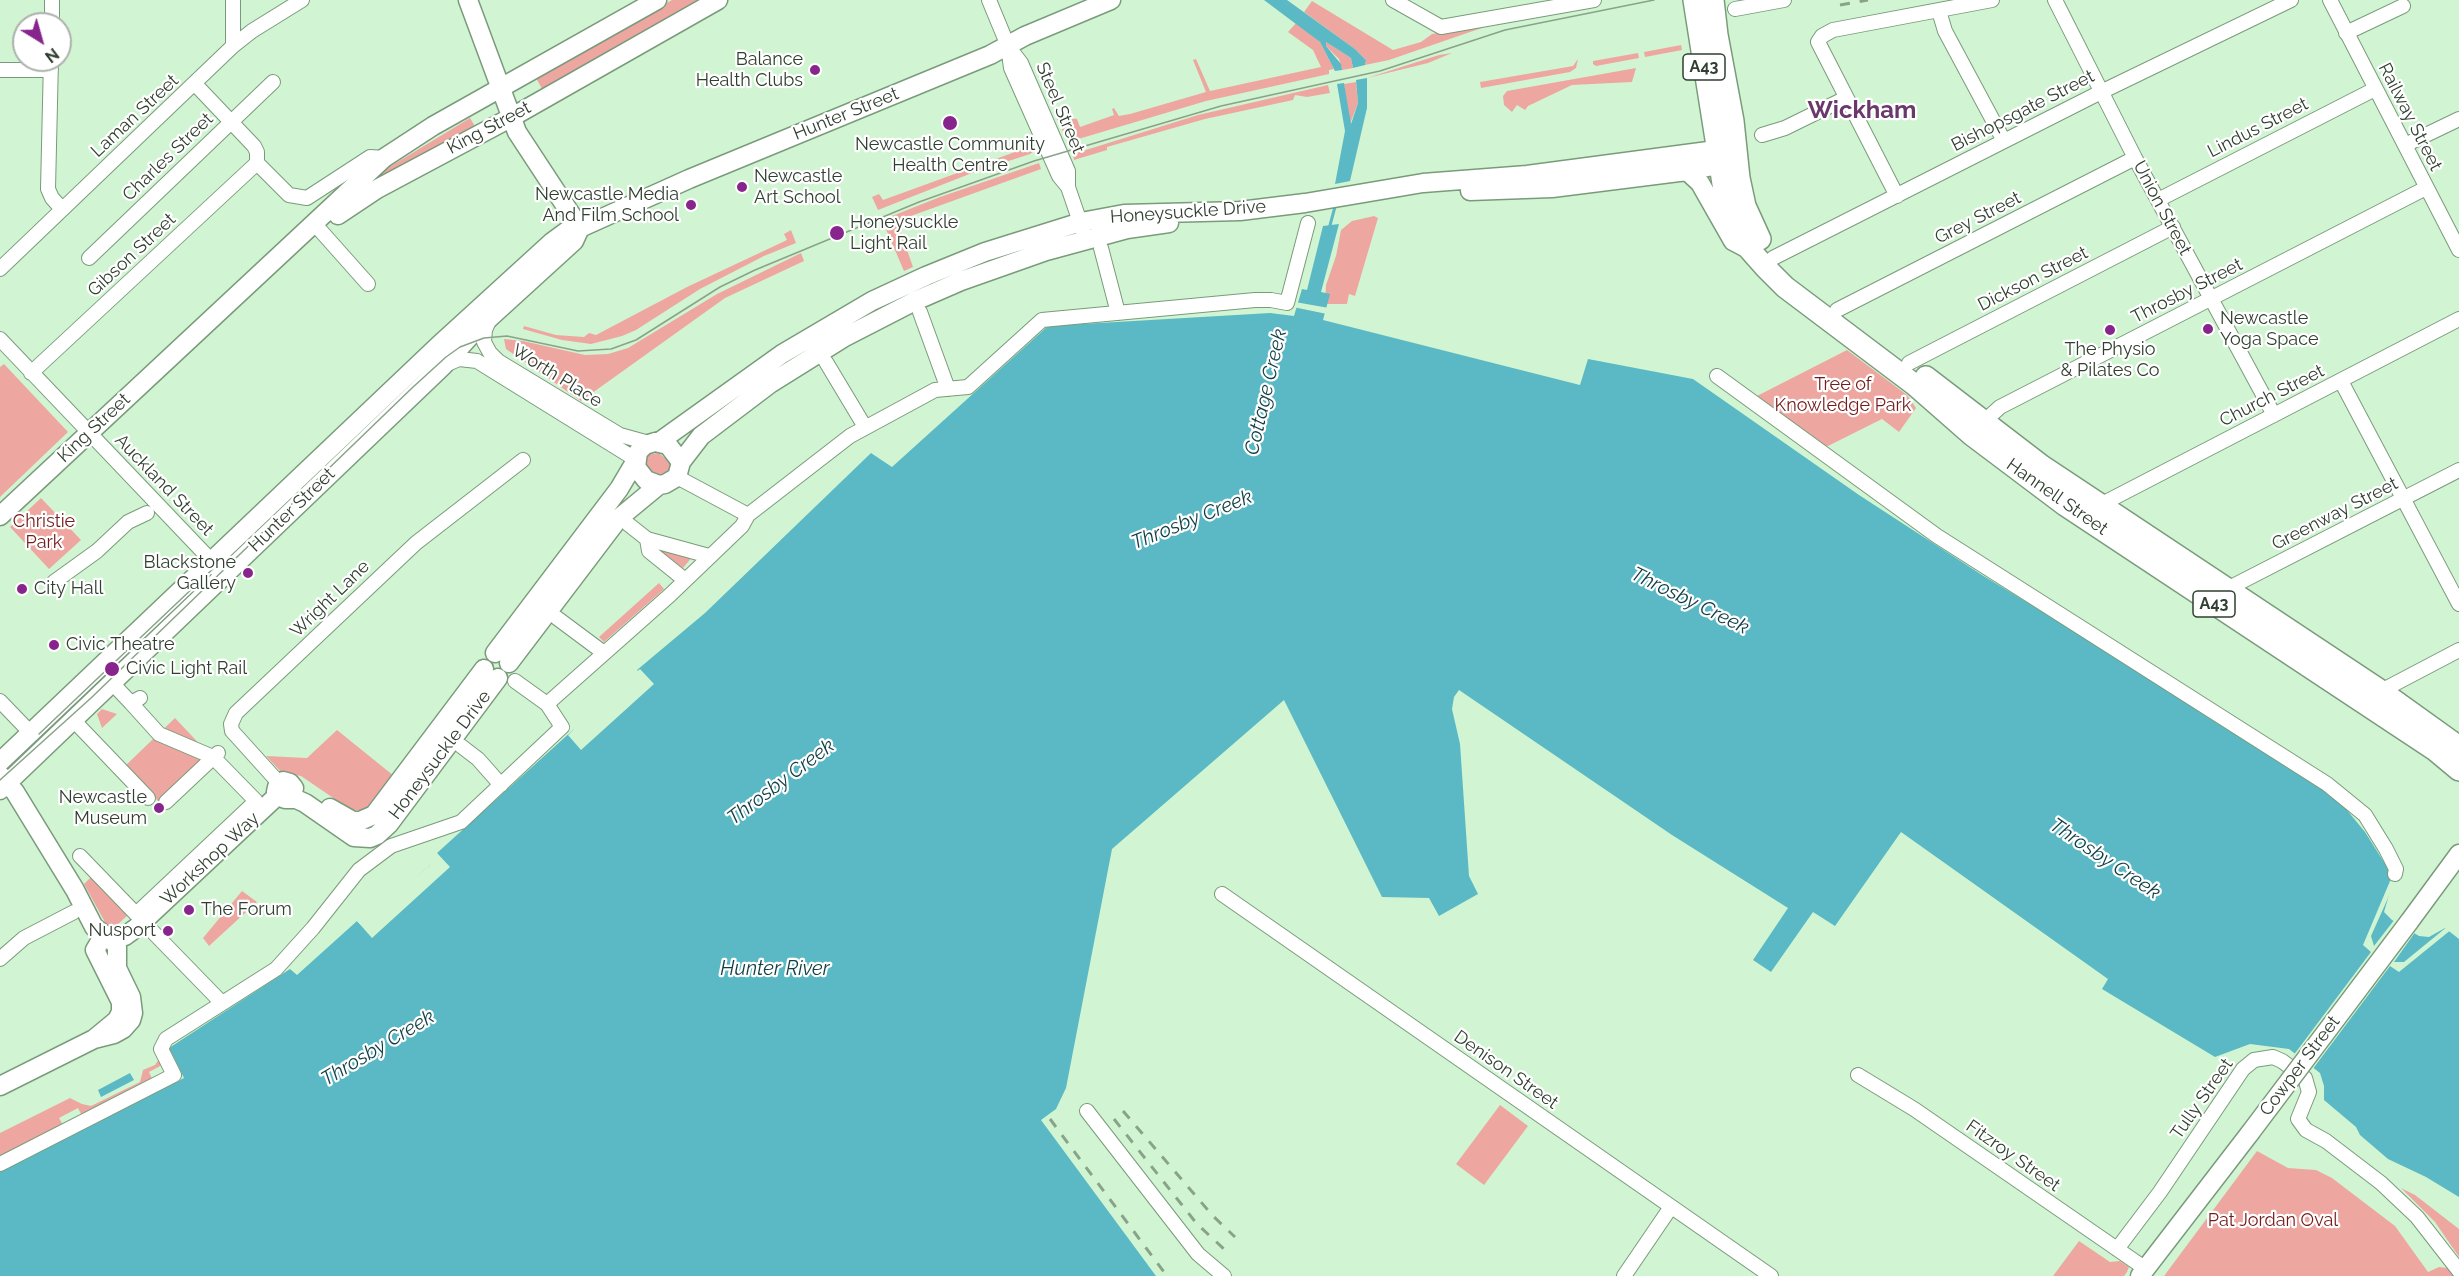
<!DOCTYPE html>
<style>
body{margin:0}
#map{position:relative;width:2459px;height:1276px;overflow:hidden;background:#d1f5d2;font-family:Raleway,sans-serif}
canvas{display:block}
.north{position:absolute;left:12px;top:12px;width:60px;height:60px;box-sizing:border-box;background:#fff;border:2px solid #adb2ad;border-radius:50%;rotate:143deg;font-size:16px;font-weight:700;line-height:24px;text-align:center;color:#313f31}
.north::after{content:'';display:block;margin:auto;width:21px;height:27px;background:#87258d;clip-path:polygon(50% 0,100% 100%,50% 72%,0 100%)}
</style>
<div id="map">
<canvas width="2459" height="1276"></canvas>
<div class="north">N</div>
</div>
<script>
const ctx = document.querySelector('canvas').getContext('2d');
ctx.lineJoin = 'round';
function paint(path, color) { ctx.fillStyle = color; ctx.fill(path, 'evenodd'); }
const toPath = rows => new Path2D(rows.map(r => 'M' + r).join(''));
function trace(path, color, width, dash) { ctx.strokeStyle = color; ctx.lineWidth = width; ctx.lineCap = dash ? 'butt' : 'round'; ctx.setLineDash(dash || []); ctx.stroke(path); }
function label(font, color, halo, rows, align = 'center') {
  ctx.font = font + ' Raleway,sans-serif'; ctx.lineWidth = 4.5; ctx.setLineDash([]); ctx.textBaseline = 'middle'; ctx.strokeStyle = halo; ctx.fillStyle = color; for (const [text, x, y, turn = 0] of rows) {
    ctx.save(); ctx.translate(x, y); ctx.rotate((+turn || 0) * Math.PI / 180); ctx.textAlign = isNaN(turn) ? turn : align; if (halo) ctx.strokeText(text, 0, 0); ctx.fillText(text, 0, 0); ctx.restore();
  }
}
const green = toPath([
 [672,0,700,0,542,89,535,76],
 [1312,1,1393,50,1421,42,1432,34,1502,21,1389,60,1365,65,1366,60,1355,49,1304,12],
 [1296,23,1320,42,1334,69,1329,70,1329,74,1206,101,1075,140,1065,136,1056,117,1077,119,1080,127,1114,115,1112,109,1114,108,1119,116,1130,114,1206,92,1193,60,1196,59,1210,91,1321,67,1313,50,1288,32],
 [1326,42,1351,58,1353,68,1342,70,1339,59,1326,46],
 [1681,45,1682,50,1645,57,1644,52],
 [1452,53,1428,63,1367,78,1439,55],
 [1638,53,1639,58,1596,66,1593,64,1593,61],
 [1578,59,1576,68,1570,72,1481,88,1480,82,1573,66],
 [1636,68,1632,82,1572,85,1528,106,1525,110,1517,105,1512,112,1504,105,1503,96,1507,91],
 [1356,82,1358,103,1350,124,1344,84],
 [1328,85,1330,93,1307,97,1295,95,1293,100,1205,119,1107,147,1107,150,1074,160,1073,154,1198,115],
 [470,118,476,128,318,225,386,169],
 [1030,144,1033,152,1030,154,972,173,878,210,872,197,879,194,883,200,1026,148],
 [1039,163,1041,169,897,221,913,267,904,271,882,220,940,197],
 [1374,216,1378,218,1355,296,1349,294,1347,304,1325,304,1326,285,1336,256,1341,230,1352,221],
 [791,230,796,243,764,256,700,289,636,330,622,336,591,344,562,340,523,329,524,326,556,335,584,337,589,333,596,335,687,287,787,240,784,234],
 [801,253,804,261,725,298,581,401,506,349,504,339,523,341,585,355,608,354,628,348,717,294],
 [1847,350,1907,395,1916,408,1899,432,1882,419,1828,446,1817,445,1755,397],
 [4,364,68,432,0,497,0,367],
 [659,453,671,464,670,471,665,475,657,475,651,471,644,460,649,454],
 [41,498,81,540,49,569,10,527],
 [653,546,693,556,683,568],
 [659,583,664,589,604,642,599,637],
 [102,709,117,714,102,728,97,714],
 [175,718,208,753,158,801,125,766],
 [337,730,394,776,378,801,365,810,351,810,301,776,282,773,266,756,307,758],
 [93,875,129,914,116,926,106,924,84,884],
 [242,891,257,902,209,946,203,938],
 [159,1059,162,1065,149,1072,153,1081,82,1116,78,1108,59,1118,63,1125,0,1157,0,1133,70,1098,82,1104,91,1106,140,1082,143,1070,155,1065],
 [1500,1105,1528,1126,1484,1185,1456,1164],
 [2257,1151,2288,1168,2316,1170,2332,1178,2395,1226,2428,1272,2439,1267,2447,1268,2454,1276,2164,1276],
 [2401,1188,2415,1195,2459,1229,2459,1257,2435,1222],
 [2079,1241,2110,1262,2120,1261,2129,1267,2127,1272,2124,1276,2053,1276]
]);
const water = toPath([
 [1264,0,1287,0,1355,49,1366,60,1365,65,1353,68,1351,58,1326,42,1326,46,1341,64,1342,70,1335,71,1320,42],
 [1367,78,1367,108,1350,181,1335,184,1345,131,1337,84,1344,83,1351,124,1358,103,1356,80],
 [1339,224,1321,292,1330,294,1323,320,1580,385,1588,359,1693,379,1859,495,1982,575,2160,683,2337,798,2365,832,2394,878,2384,912,2392,920,2419,936,2429,937,2445,928,2459,939,2459,1197,2426,1177,2388,1159,2360,1135,2356,1127,2324,1100,2324,1086,2320,1073,2289,1049,2250,1044,2215,1057,2102,989,2108,979,1901,832,1835,926,1813,912,1771,972,1753,960,1788,908,1672,835,1459,690,1454,697,1452,709,1460,744,1469,876,1478,894,1439,916,1429,898,1382,897,1284,700,1112,849,1066,1088,1056,1109,1041,1120,1156,1276,0,1276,0,1172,184,1078,169,1048,290,969,297,975,357,921,362,926,439,857,437,853,574,729,581,733,642,676,637,670,705,613,871,453,892,467,1048,326,1270,313,1294,316,1302,289,1307,290,1323,226],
 [130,1073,134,1080,101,1097,98,1090]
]);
const pier = toPath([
 [1295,302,1329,308,1327,314,1293,307],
 [640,669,654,684,581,750,568,735,576,727,580,729,586,727,636,679,638,676,635,673],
 [437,853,450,867,372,938,357,921,359,919,362,922,375,910,377,911,430,865,429,863],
 [2393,874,2397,878,2371,936,2374,946,2395,919,2416,931,2394,962,2404,962,2448,926,2452,929,2399,972,2390,966,2312,1070,2293,1056,2371,952,2363,945]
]);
const stream = toPath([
 [1329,229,1336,203]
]);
const minor = toPath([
 [233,0,233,46],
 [989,0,1008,46,1021,63,1068,171,1068,187],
 [1393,0,1441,27,1594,0],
 [2055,0,2135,158,2274,415],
 [2330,0,2459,250],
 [1735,9,1784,0],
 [1939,11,1945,31,2004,141],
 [52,24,52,0],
 [2346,33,2403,6],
 [1008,46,1011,68,1059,176,1068,187,1083,231],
 [51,60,48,189,52,198,62,209],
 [0,70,51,70],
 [195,84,254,146,257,152,257,163],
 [1762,135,1785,128,1846,98],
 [2405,145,2459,119],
 [257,163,289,195,307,198,370,157,384,158],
 [1897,196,1818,42,1822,36,1833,30,1992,0],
 [2158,200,2375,89],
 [320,230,368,284],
 [1101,248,1118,313],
 [89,258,273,82],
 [1773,258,2101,92,2291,0],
 [0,269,233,46,252,31,302,0],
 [1837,310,2135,158],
 [920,312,948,389],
 [489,321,485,330,484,342,490,353,498,361,620,435,649,443],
 [0,339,205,554,216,569],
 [826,362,865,427],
 [1909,363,2173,227],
 [445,365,459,359,477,361,635,459],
 [31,373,257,163],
 [1717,376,1937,536,2327,784,2365,815,2386,849,2396,869,2395,874],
 [2341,381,2459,604],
 [1979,426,2000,407,2426,188],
 [677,477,748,515],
 [2100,505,2459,319],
 [628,524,647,539,709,556],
 [647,539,649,551,685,580],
 [54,582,97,551,128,522,147,513],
 [2227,589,2459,470],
 [557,618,604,653],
 [515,681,547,704],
 [113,684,131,703,140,698],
 [2381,691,2459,650],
 [0,701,25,727],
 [78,725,148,798],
 [461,746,478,759,501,785],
 [279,783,232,731,231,724,236,713,416,543,523,460],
 [166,802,218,753],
 [80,856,136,914,256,801,213,757,159,734,131,703],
 [1222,894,1771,1276],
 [152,931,222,1003],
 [0,959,24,938,74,912],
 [1858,1075,1914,1109,2146,1269],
 [1087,1111,1198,1254,1224,1276],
 [0,1164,174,1075,161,1049,166,1039,276,969,313,928,359,870,391,846,461,822,562,727,547,704,670,595,742,526,748,515,850,436,935,390,968,387,1042,320,1255,300,1271,300,1287,303,1308,223],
 [2117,1249,2160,1192,2243,1069,2254,1060,2273,1057,2282,1061,2305,1078,2309,1092,2298,1119,2306,1130,2326,1141,2381,1183,2417,1217,2459,1271],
 [1624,1276,1671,1207]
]);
const major = toPath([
 [468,0,517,132,580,228],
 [1687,171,1700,183,1733,241,1750,250],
 [1470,191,1552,188,1687,171,1719,165],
 [338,215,377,189,512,117,718,0],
 [655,442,668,445,681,462,677,477,665,484,659,485,646,480,636,467,638,452,645,445,655,442],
 [659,442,782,354,872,301,926,276,985,252,1081,222,1124,214,1240,211,1305,203,1423,183,1527,175,1716,150],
 [681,462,701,436,771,383,843,338,915,301,961,281,1046,251,1127,229,1169,223],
 [0,516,384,158,433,126,657,0],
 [495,653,619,489,635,462],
 [509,663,619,518,659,485],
 [0,762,439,345,552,242,567,231,580,228,689,179,990,55,1025,36,1111,0],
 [0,775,15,792,75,890,94,927,110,939],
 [0,790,443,366,473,333,574,241,580,228],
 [287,798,292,795,294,788,290,783,283,781,277,787,276,792,280,797,285,799,296,799,305,803,354,837,370,838,377,835,389,824,498,678],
 [330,808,353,821,360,821,374,815,484,669],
 [2409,922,2459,854],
 [112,940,125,936,136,928,278,795],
 [0,1086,94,1039,117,1020,121,1012,121,1002,95,950,101,940,110,939,117,946,117,968,131,997,133,1013,131,1020,123,1029,114,1034,94,1039],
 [2140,1276,2250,1133]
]);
const highway = toPath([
 [1694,0,1724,190,1736,225,1750,250,1766,268,1785,287,1915,385,1972,435,2065,505,2435,750,2459,770],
 [1713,0,1717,35,1733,121,1739,178,1745,206,1760,239],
 [1926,377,2042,466,2381,691,2459,747]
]);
const tram = toPath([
 [39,734,217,565],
 [0,780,91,698,412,388,446,357,460,347,484,338,507,336,578,351,611,349,636,340,720,287,755,270,919,202,1034,161,1221,106,1380,71,1505,30,1654,0]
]);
const rail = toPath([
 [1840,5,1868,0],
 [1123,1111,1213,1216,1235,1237],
 [1050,1119,1167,1276],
 [1114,1119,1197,1224,1224,1249]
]);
const majorBridge = toPath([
 [2250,1133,2409,922]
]);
const markers = [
 [815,70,6,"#87258d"],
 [950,123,8,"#87258d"],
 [742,187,6,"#87258d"],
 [691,205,6,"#87258d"],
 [837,233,8,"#87258d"],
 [2208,329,6,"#87258d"],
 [2110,330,6,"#87258d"],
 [248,573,6,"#87258d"],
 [22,589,6,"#87258d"],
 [54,645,6,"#87258d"],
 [112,669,8,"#87258d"],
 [159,808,6,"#87258d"],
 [189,910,6,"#87258d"],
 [168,931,6,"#87258d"]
];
const shields = [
 [1704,67,42],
 [2214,604,42]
];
const shieldNames = [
 ["A43",1704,67],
 ["A43",2214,604]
];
const poiNames = [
 ["Balance",803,60,"right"],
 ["Health Clubs",803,81,"right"],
 ["Newcastle Community",950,145,"center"],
 ["Health Centre",950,166,"center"],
 ["Newcastle",754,177],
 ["Art School",754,198],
 ["Newcastle Media",679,195,"right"],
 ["And Film School",679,216,"right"],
 ["Honeysuckle",850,223],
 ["Light Rail",850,244],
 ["Newcastle",2220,319],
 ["Yoga Space",2220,340],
 ["The Physio",2110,350,"center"],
 ["& Pilates Co",2110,371,"center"],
 ["Blackstone",236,563,"right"],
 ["Gallery",236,584,"right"],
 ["City Hall",34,589],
 ["Civic Theatre",66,645],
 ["Civic Light Rail",126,669],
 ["Newcastle",147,798,"right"],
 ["Museum",147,819,"right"],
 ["The Forum",201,910],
 ["Nusport",156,931,"right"]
];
const streetNames = [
 ["Steel Street",1060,108,67],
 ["Bishopsgate Street",2023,111,-27],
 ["Hunter Street",846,114,-22],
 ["Laman Street",135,116,-43],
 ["Railway Street",2410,117,63],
 ["King Street",489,128,-28],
 ["Lindus Street",2258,128,-27],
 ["Charles Street",168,157,-44],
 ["Union Street",2162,208,62],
 ["Honeysuckle Drive",1188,212,-4],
 ["Grey Street",1978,218,-27],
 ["Gibson Street",132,255,-43],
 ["Dickson Street",2033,279,-27],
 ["Throsby Street",2187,291,-27],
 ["Worth Place",557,376,32],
 ["Church Street",2272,396,-27],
 ["King Street",94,428,-43],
 ["Auckland Street",164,485,46],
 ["Hannell Street",2057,497,35],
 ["Hunter Street",292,510,-44],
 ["Greenway Street",2335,514,-27],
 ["Wright Lane",330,599,-44],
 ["Honeysuckle Drive",440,755,-53],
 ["Workshop Way",210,859,-43],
 ["Cowper Street",2300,1066,-53],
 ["Denison Street",1506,1070,35],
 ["Tully Street",2202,1099,-55],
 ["Fitzroy Street",2013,1156,35]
];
const parkNames = [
 ["Tree of",1843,385],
 ["Knowledge Park",1843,406],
 ["Christie",44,522],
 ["Park",44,543],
 ["Pat Jordan Oval",2273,1221]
];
const waterNames = [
 ["Cottage Creek",1266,392,-77],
 ["Throsby Creek",1192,520,-22],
 ["Throsby Creek",1690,601,26],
 ["Throsby Creek",781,782,-37],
 ["Throsby Creek",2105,859,34],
 ["Hunter River",775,969],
 ["Throsby Creek",378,1048,-31]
];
const districtNames = [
 ["Wickham",1862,111]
];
paint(green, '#eea7a0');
paint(water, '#5ab9c4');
paint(pier, '#d1f5d2');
trace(stream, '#5ab9c4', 3);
trace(minor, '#7a9b7b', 16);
trace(major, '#7a9b7b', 21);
trace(highway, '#7a9b7b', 24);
trace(minor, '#fff', 14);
trace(major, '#fff', 18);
trace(highway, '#fff', 21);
trace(tram, '#89a389', 1.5);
trace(rail, '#89a389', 3, [10, 10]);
trace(majorBridge, '#7a9b7b', 21, []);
trace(majorBridge, '#fff', 18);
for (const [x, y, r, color] of markers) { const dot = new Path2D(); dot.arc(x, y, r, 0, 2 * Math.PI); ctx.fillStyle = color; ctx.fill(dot); trace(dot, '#fff', 2); }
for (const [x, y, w] of shields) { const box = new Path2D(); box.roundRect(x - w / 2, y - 13, w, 26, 4.5); ctx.fillStyle = '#fff'; ctx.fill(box); trace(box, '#313f31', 1.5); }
label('bold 16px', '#313f31', null, shieldNames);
label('18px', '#313f31', '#fff', poiNames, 'left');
label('18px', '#313f31', '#fff', streetNames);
label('18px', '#731c1c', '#fff', parkNames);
label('italic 20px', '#113e43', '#fff', waterNames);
label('bold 24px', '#69396c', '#fff', districtNames);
</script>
